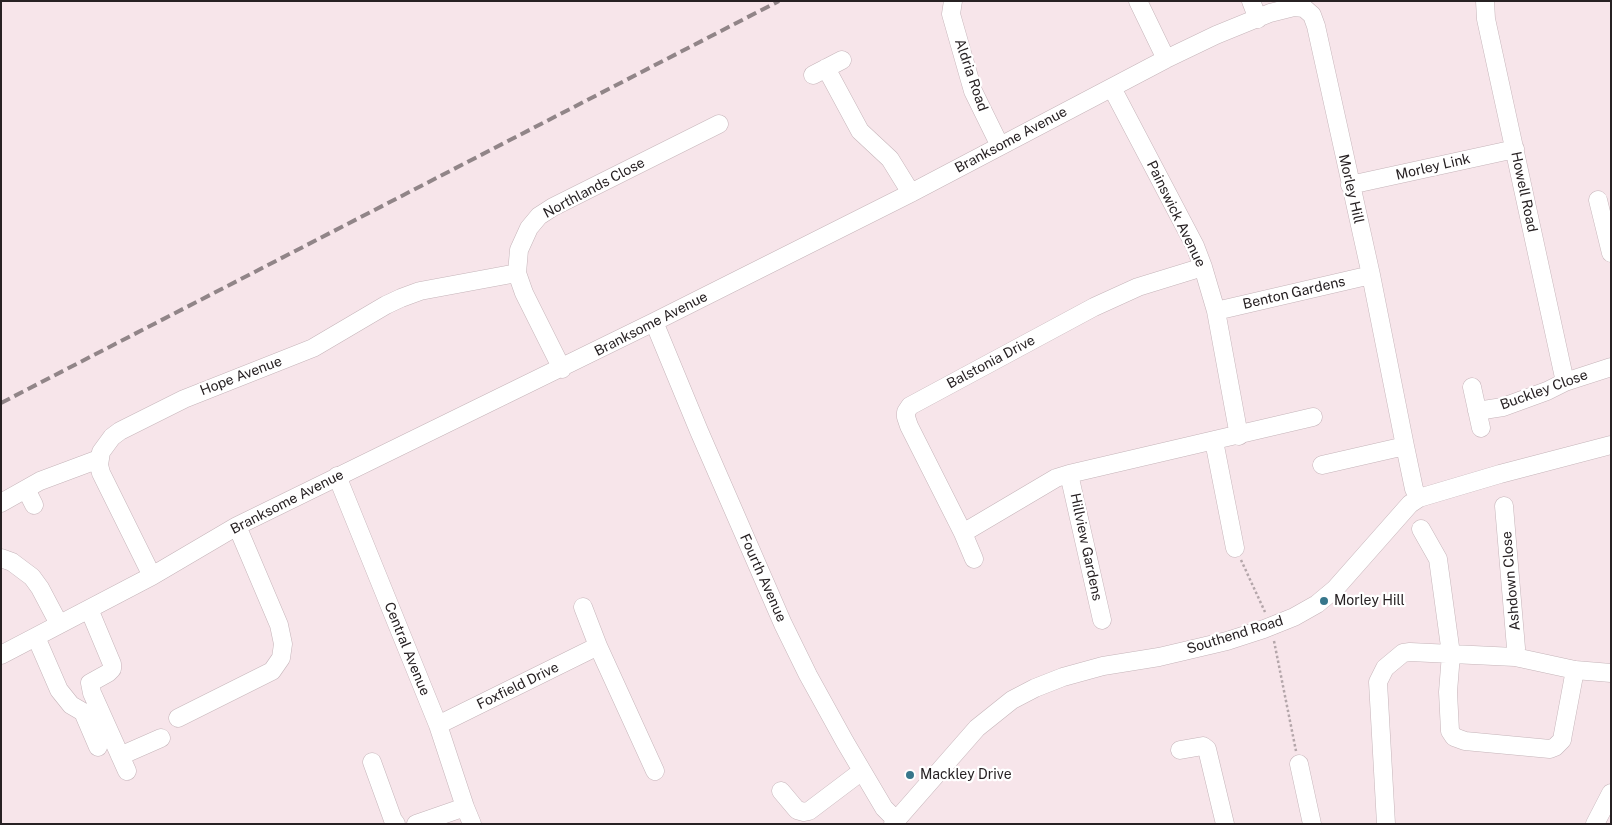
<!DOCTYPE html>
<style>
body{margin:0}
#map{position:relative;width:1612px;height:825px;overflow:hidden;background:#f7e5ea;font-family:"Public Sans",sans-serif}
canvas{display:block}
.frame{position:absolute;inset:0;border:2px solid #272123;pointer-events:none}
</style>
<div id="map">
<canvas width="1612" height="825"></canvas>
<div class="frame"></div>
</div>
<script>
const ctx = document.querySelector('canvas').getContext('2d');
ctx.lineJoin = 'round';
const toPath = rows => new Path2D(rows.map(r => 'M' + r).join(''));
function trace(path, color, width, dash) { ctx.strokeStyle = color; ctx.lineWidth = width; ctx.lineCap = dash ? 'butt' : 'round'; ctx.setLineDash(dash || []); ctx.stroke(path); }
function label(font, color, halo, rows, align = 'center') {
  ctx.font = font + ' "Public Sans",sans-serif'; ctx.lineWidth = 4.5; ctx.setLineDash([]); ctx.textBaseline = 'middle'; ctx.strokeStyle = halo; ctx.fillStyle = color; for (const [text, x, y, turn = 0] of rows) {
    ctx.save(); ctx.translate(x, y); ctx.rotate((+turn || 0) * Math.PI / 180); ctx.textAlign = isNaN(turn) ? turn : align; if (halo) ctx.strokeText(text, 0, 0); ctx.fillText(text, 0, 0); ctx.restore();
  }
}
const path = toPath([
 [1241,560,1265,612],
 [1274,641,1296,751]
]);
const minor = toPath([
 [953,1,951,14,973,91,1000,146],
 [1138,1,1166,59],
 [1251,1,1258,19],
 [1485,1,1486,19,1565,382],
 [1304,8,1312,15,1316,26,1371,275,1405,446,1414,489,1419,498],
 [826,68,860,131,890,159,911,193],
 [813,75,842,60],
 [1112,88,1195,246,1203,267,1216,311,1239,436],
 [1350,185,1515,149],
 [1598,200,1611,253],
 [1216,311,1371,275],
 [654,322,699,431,783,624,808,675,845,742,884,808,896,820],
 [562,369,524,293,517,273,519,250,529,228,539,216,553,207,719,124],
 [1472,387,1481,428],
 [1477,411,1503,407,1547,391,1565,382,1611,367],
 [1214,441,1235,548],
 [1322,465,1405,446],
 [1069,474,1102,620],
 [337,476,438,725,465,807,472,824],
 [26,489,34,505],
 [1,503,40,481,99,459],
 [1504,506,1516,648,1515,657],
 [1421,529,1438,559,1451,654,1448,692,1450,731,1454,737,1465,741,1550,749,1555,747,1562,740,1563,734,1575,670],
 [963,533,1056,478,1069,474,1313,417],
 [1,558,12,562,32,577,40,588,59,624],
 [974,559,963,533,909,426,906,417,906,412,910,406,1094,307,1138,287,1203,267],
 [152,576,101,473,99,465,101,452,112,437,120,431,184,399,313,348,386,305,401,298,420,291,517,273],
 [583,607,598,646],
 [89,609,112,664,112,669,108,673,90,683,92,693,127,771],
 [36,637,59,690,71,705,83,712,98,747],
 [1,655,152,576,237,526,654,322,911,193,1166,59,1216,35,1270,13,1294,7,1304,8],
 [178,718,272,671,281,658,283,644,279,625,237,526],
 [438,725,598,646,655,771],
 [1180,750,1203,746,1207,749,1225,824],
 [120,756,161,738],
 [372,762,393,820,396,824],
 [1299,764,1312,824],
 [781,791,797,810,804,812,809,811,862,771],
 [416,824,465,807],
 [893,824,977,728,1012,700,1035,688,1063,677,1103,666,1159,657,1227,641,1264,629,1294,617,1317,604,1335,589,1410,504,1419,498,1500,474,1611,445],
 [1386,824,1378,682,1385,668,1403,653,1410,652,1515,657,1575,670,1611,673],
 [1595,824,1611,793]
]);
const rail = toPath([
 [1,403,779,1]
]);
const markers = [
 [1324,601,5,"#37768b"],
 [910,775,5,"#37768b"]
];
const streetNames = [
 ["Aldria Road",971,75,71],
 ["Branksome Avenue",1011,140,-28],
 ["Morley Link",1433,167,-13],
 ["Northlands Close",594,188,-28],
 ["Morley Hill",1351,189,77],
 ["Howell Road",1524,192,78],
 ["Painswick Avenue",1176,214,64],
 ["Benton Gardens",1294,293,-13],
 ["Branksome Avenue",651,324,-27],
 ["Balstonia Drive",991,362,-28],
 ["Hope Avenue",241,376,-21],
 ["Buckley Close",1544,390,-20],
 ["Branksome Avenue",287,502,-27],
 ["Hillview Gardens",1086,547,78],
 ["Fourth Avenue",763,578,66],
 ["Ashdown Close",1511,581,-95],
 ["Southend Road",1235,635,-17],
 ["Central Avenue",407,649,68],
 ["Foxfield Drive",518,686,-26]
];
const poiNames = [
 ["Morley Hill",1334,601],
 ["Mackley Drive",920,775]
];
trace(minor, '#c5b4b9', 19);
trace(path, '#b4a6aa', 2.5, [2.5, 2.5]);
trace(minor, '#fff', 18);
trace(rail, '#918588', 4, [10, 5]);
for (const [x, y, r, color] of markers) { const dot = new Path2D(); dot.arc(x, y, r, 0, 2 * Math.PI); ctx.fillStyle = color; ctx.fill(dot); trace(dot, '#fff', 2); }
label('14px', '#272123', '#fff', streetNames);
label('14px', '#272123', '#fff', poiNames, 'left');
</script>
